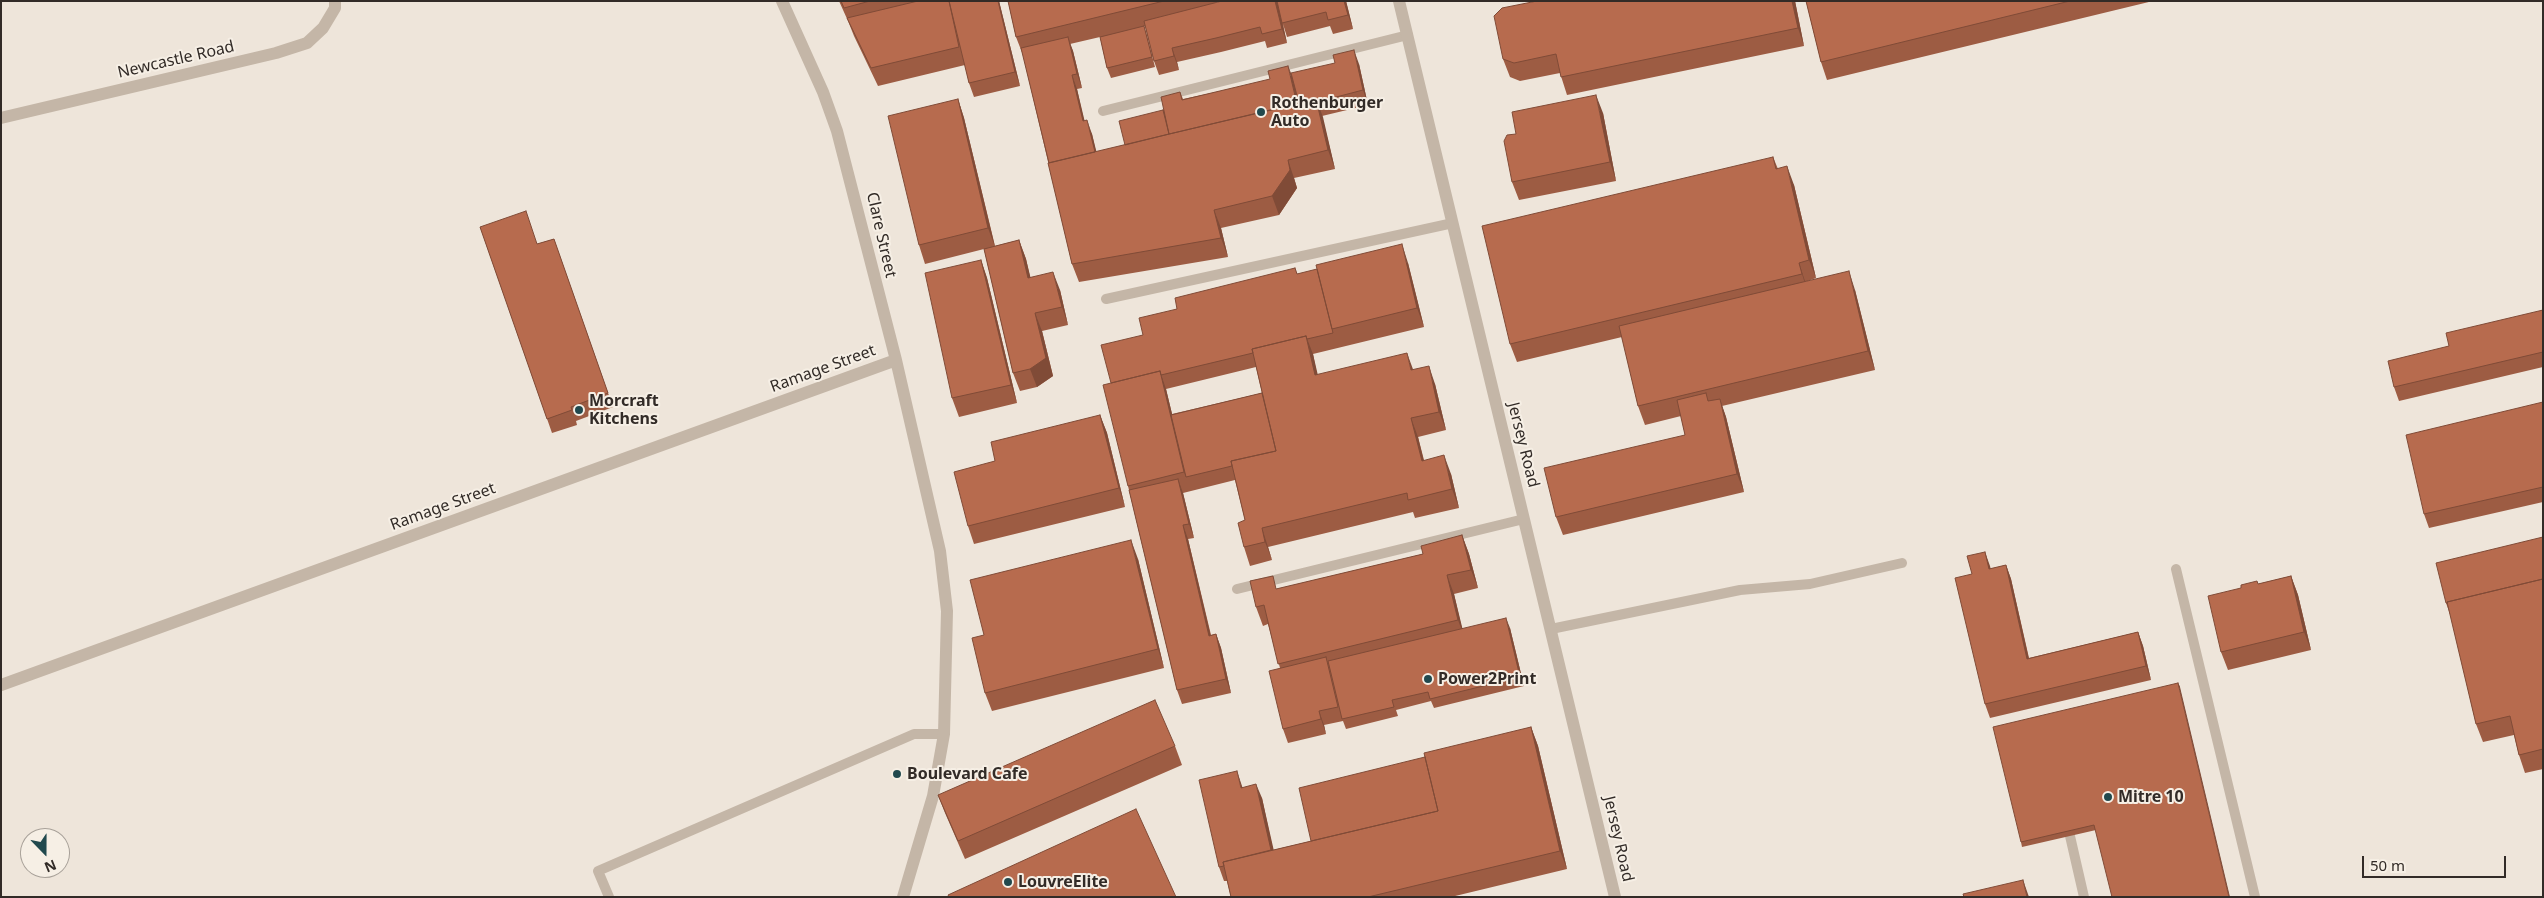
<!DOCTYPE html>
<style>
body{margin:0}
#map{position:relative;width:2544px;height:898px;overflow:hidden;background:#eee5da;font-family:"Noto Sans",sans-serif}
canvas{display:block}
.frame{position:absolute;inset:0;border:2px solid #322b27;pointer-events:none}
.north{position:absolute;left:20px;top:828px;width:50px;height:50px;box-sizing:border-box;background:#f6efe5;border:1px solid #a8a199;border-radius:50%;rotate:158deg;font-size:14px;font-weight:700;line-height:20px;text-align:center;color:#322b27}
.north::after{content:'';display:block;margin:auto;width:18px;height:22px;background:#21494e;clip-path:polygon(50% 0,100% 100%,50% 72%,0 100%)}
.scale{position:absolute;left:2362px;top:856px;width:144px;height:22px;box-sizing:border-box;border:2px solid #322b27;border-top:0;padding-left:6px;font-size:15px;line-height:18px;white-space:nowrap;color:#322b27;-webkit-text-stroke:4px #f6efe5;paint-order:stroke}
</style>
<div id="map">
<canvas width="2544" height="898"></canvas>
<div class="frame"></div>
<div class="north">N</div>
<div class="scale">50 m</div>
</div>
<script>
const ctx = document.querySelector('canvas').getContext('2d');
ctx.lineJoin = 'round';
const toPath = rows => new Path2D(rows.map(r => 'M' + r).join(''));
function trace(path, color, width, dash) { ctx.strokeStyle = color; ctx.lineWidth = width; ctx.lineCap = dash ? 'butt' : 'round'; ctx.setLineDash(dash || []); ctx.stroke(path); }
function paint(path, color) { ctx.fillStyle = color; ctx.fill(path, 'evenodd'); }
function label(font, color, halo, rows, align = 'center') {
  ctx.font = font + ' "Noto Sans",sans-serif'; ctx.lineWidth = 4; ctx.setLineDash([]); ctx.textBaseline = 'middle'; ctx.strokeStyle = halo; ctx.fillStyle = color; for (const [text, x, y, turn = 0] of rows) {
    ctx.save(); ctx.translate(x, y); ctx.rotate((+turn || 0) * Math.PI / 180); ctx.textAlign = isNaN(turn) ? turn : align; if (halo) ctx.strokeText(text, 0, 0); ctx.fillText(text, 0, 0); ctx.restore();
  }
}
const lane = toPath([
 [1103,111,1408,35],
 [1106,299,1453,223],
 [2176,569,2255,897],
 [1237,589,1524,519],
 [1551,629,1740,590,1810,584,1902,563],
 [2070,836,2084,897],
 [609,897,598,871,914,734,944,734]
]);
const street = toPath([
 [782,1,823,92,837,131,896,360,940,551,947,611,944,734,933,796,903,897],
 [1399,1,1615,897],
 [1,118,276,53,307,43,323,28,335,8,335,1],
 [1,685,896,360]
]);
const wall = toPath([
 [839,1,999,1,1020,86,974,97,969,83,965,65,878,86,854,36,848,21],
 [1008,1,1215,1,1216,3,1277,1,1346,1,1353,29,1333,34,1330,26,1287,37,1283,24,1287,43,1267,48,1265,41,1221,52,1177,62,1179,70,1159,75,1154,61,1145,26,1144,26,1147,36,1155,67,1111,78,1107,68,1100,37,1070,44,1073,51,1082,88,1077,89,1084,121,1092,134,1096,152,1125,145,1163,110,1180,92,1183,99,1292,76,1359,64,1368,105,1322,116,1335,169,1294,178,1297,188,1279,215,1221,228,1228,257,1079,282,1072,264,1023,55,1016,37],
 [1795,1,1804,46,1567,95,1560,73,1520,81,1510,77,1503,59],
 [1806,1,2153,1,1827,80,1821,62],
 [958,99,964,118,995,246,1019,240,1026,259,1030,277,1060,290,1068,325,1042,331,1053,376,1037,387,1020,391,1013,373,984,249,925,264,919,245],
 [1603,113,1616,181,1519,200,1512,182],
 [1773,157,1778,169,1794,185,1816,278,1805,282,1855,290,1875,370,1722,406,1726,417,1744,492,1563,535,1556,517,1685,435,1681,416,1645,425,1638,406,1622,337,1517,362,1510,344],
 [480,227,537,244,554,239,613,407,576,421,577,425,552,433],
 [981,260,987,278,1017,403,959,417,952,398],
 [1408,263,1424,327,1313,354,1317,375,1413,369,1435,384,1446,430,1418,437,1424,460,1451,474,1459,508,1415,518,1413,512,1268,547,1272,560,1250,566,1244,547,1245,520,1235,480,1183,493,1194,538,1188,539,1211,635,1216,634,1221,648,1231,693,1182,704,1177,690,1128,486,1111,383,1143,335,1177,309,1295,268,1297,274],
 [1256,367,1262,393,1172,414,1166,389],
 [2543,310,2543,367,2399,401,2394,387,2449,346],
 [2543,402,2543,502,2429,528,2424,514],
 [1100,415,1107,433,1125,507,974,544,968,526],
 [1462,535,1469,554,1478,588,1454,594,1462,629,1510,628,1524,686,1434,708,1431,701,1396,710,1398,716,1346,729,1343,721,1324,725,1326,734,1288,743,1283,729,1280,668,1268,624,1263,626,1256,607,1277,589,1423,554],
 [2543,537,2543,769,2525,773,2519,755,2514,735,2483,742,2476,724,2451,617,2446,603],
 [1985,552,1990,569,2006,565,2011,579,2029,658,2138,632,2143,646,2151,680,1990,718,1985,704,1972,574],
 [1138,559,1164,668,992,711,985,693,984,635],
 [2291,576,2298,595,2311,650,2228,670,2221,652,2258,584],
 [2178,683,2180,687,2096,830,2022,847,2021,842],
 [1531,727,1538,746,1567,869,1451,897,1231,897,1227,881,1224,881,1219,867,1242,787,1262,798,1273,850,1311,841,1425,757],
 [1175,746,1182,765,965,859,945,813,938,795]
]);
const shadedWall = toPath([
 [998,1,999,1,1020,86,1015,72],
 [1275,1,1277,1,1287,43,1282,29],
 [1344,1,1346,1,1353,29,1348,15],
 [1792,1,1795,1,1804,46,1798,28],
 [1068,37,1073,51,1082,88,1077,74],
 [1172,48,1177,62,1179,70,1174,56],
 [1354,50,1359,64,1368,105,1363,90],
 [1288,66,1294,80,1300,106,1298,106],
 [1072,75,1077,89,1088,135,1083,121],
 [1596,95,1603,113,1616,181,1610,162],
 [958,99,964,118,995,247,988,228],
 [1316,99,1323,117,1335,169,1328,150],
 [1087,120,1092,134,1101,170,1096,156],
 [1288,160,1294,178,1297,188,1279,215,1272,196],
 [1787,166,1794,185,1816,278,1809,260],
 [1214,210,1221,228,1228,257,1221,238],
 [1019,240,1026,259,1035,296,1028,278],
 [1402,244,1408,263,1424,327,1417,308],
 [981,260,987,278,1017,403,1011,385],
 [1799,263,1805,281,1808,293,1802,274],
 [1849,271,1855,290,1875,370,1868,351],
 [1053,272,1060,290,1068,325,1062,307],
 [1035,313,1042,331,1053,376,1037,387,1030,369],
 [1306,336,1313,354,1322,393,1315,375],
 [1407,353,1414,372,1411,370],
 [1429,366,1435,384,1446,430,1439,412],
 [1160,371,1166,389,1187,476,1186,477,1184,472],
 [1720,399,1726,417,1744,492,1737,474],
 [1100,415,1107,433,1125,507,1119,488],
 [1411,418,1418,437,1428,479,1422,461],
 [1444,455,1451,474,1459,508,1452,489],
 [1178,479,1183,493,1194,538,1189,524],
 [1183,525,1188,539,1214,650,1209,636],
 [1262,528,1268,547,1272,560,1265,542],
 [1462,535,1469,554,1478,588,1471,570],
 [1131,540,1138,559,1164,668,1158,649],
 [1985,552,1990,566,1994,583,1989,569],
 [2006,565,2011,579,2032,673,2027,659],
 [1447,575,1454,594,1465,639,1458,620],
 [2291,576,2298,595,2311,650,2304,632],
 [1506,618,1510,628,1524,686,1520,677],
 [2138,632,2143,646,2151,680,2146,666],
 [1216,634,1221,648,1231,693,1226,679],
 [2178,683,2180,687,2230,897,2229,897],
 [1319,711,1324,725,1326,734,1321,719],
 [1531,727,1538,746,1567,869,1560,851],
 [1237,771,1242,786,1246,802,1241,788],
 [1256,784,1262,798,1278,869,1272,855],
 [2023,880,2029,897,2027,897]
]);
const building = toPath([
 [841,1,870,1,844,8,841,1],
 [918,1,949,1,959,47,871,68,847,18,918,1],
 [949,1,998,1,1015,72,969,83,949,1],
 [1008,1,1164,1,1016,37,1008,1],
 [1222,1,1275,1,1282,29,1262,34,1260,27,1216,38,1172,48,1174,56,1154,61,1144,21,1222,1],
 [1277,1,1344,1,1348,15,1328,20,1326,12,1282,23,1277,1],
 [1537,1,1792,1,1798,28,1561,77,1556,54,1514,63,1503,59,1494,16,1502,8,1537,1],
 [1806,1,2070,1,1821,62,1806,1],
 [1144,26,1152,57,1107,68,1100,37,1144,26],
 [1068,37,1077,74,1072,75,1083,121,1087,120,1095,152,1049,163,1021,48,1068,37],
 [1354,50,1363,90,1317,102,1316,99,1299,103,1291,73,1335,63,1333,55,1354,50],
 [1288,66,1297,104,1169,134,1161,97,1180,92,1182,100,1270,79,1268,71,1288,66],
 [1596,95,1610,162,1512,182,1504,141,1507,135,1516,134,1512,112,1596,95],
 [958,99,988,228,919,245,888,116,958,99],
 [1316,99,1328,150,1288,160,1290,170,1272,196,1214,210,1221,238,1072,264,1048,163,1316,99],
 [1163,110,1169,134,1125,145,1119,121,1163,110],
 [1773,157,1776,169,1787,166,1809,260,1799,263,1802,274,1510,344,1482,226,1773,157],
 [526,211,537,244,554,239,608,393,571,407,572,410,547,419,480,227,526,211],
 [1019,240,1028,278,1053,272,1062,307,1035,313,1046,358,1030,369,1013,373,984,249,1019,240],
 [1402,244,1417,308,1332,329,1316,265,1402,244],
 [981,260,1011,385,952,398,925,273,981,260],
 [1295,268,1297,274,1317,269,1333,333,1307,339,1306,336,1252,349,1253,353,1161,375,1160,371,1111,383,1101,345,1143,335,1139,318,1177,309,1175,298,1295,268],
 [1849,271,1868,351,1638,406,1619,326,1849,271],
 [2543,310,2543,352,2394,387,2388,361,2449,346,2446,333,2543,310],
 [1306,336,1315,375,1407,353,1411,370,1429,366,1439,412,1411,418,1422,461,1444,455,1452,489,1408,500,1407,493,1262,528,1265,542,1244,547,1238,523,1245,520,1231,461,1276,451,1252,349,1306,336],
 [1160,371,1184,472,1128,486,1103,385,1160,371],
 [1262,393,1276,451,1231,461,1232,466,1186,477,1171,415,1262,393],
 [1706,393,1708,401,1720,399,1737,474,1556,517,1544,468,1685,435,1677,400,1706,393],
 [2543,402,2543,487,2424,514,2406,435,2543,402],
 [1100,415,1119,488,968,526,954,472,995,461,991,442,1100,415],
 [1178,479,1189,524,1183,525,1209,636,1216,634,1226,679,1177,690,1129,490,1178,479],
 [1462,535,1471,570,1447,575,1458,620,1278,664,1264,605,1256,607,1250,581,1273,576,1276,589,1423,554,1421,546,1462,535],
 [2543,537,2543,579,2447,602,2448,603,2446,603,2436,563,2543,537],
 [1131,540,1158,649,985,693,972,638,984,635,970,580,1131,540],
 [1985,552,1989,569,2006,565,2027,659,2138,632,2146,666,1985,704,1955,578,1972,574,1967,556,1985,552],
 [2291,576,2304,632,2221,652,2208,596,2241,588,2241,585,2257,581,2258,584,2291,576],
 [2543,579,2543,749,2519,755,2510,716,2476,724,2447,602,2543,579],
 [1506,618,1520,677,1430,699,1428,692,1392,700,1394,707,1342,719,1328,661,1506,618],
 [1326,657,1338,707,1319,711,1321,719,1283,729,1269,671,1326,657],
 [2178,683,2229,897,2112,897,2094,825,2021,842,1993,727,2178,683],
 [1155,700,1175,746,958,841,938,795,1155,700],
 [1531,727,1560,851,1368,897,1231,897,1223,862,1438,811,1424,753,1531,727],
 [1425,757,1438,811,1311,841,1299,788,1425,757],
 [1237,771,1241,788,1256,784,1271,850,1223,862,1224,866,1219,867,1199,780,1237,771],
 [1136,809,1176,897,949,897,948,895,1136,809],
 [2023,880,2027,897,1964,897,1963,894,2023,880]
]);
const markers = [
 [1261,112,5,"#21494e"],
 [579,410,5,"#21494e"],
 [1428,679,5,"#21494e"],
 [897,774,5,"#21494e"],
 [2108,797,5,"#21494e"],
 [1008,882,5,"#21494e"]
];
const streetNames = [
 ["Newcastle Road",176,60,-13],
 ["Clare Street",881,235,77],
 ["Ramage Street",823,369,-20],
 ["Jersey Road",1523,445,76],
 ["Ramage Street",443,507,-20],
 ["Jersey Road",1618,839,77]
];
const poiNames = [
 ["Rothenburger",1271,103],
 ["Auto",1271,121],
 ["Morcraft",589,401],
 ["Kitchens",589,419],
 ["Power2Print",1438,679],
 ["Boulevard Cafe",907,774],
 ["Mitre 10",2118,797],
 ["LouvreElite",1018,882]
];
trace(lane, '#c4b6a7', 10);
trace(street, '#c4b6a7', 12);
paint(wall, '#9d5c43');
paint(shadedWall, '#804b37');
paint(building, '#b76b4e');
trace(building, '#804b37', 1);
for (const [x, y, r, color] of markers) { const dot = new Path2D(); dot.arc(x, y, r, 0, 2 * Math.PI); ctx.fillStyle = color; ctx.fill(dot); trace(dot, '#f6efe5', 2); }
label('16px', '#322b27', '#f6efe5', streetNames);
label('bold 16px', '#322b27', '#f6efe5', poiNames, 'left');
</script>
